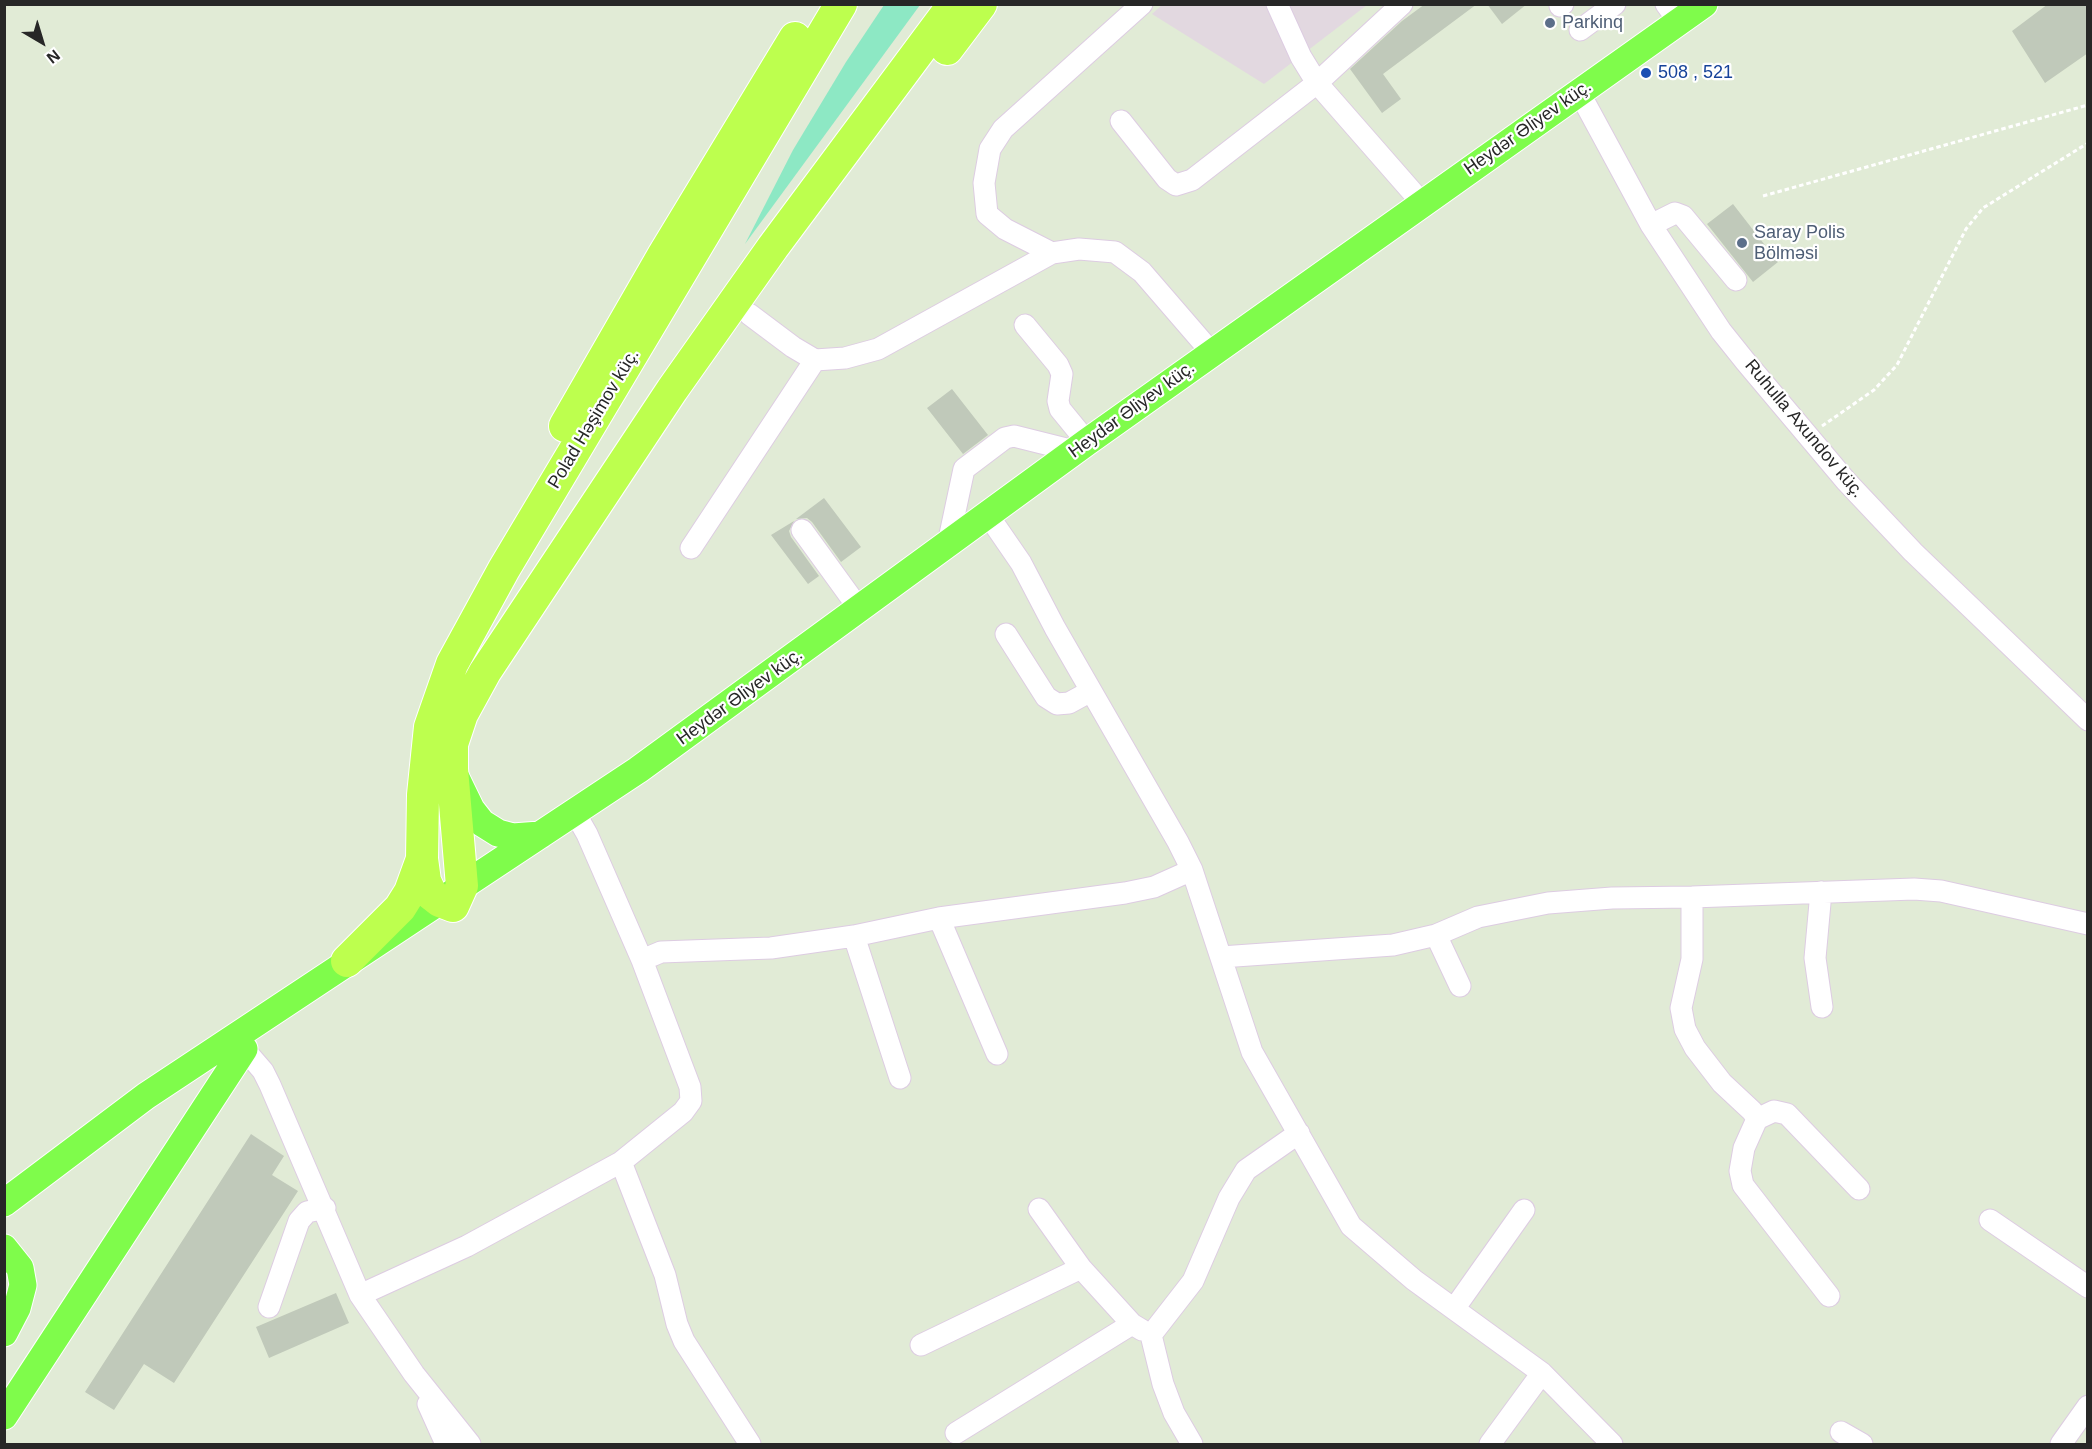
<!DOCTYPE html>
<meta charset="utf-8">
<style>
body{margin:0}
#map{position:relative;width:2092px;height:1449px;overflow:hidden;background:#e1ebd6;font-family:Helvetica,sans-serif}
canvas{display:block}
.frame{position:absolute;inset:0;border:6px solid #272727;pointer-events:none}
.north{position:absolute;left:12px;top:12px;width:60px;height:60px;-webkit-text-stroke:4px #fff;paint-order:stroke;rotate:142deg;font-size:16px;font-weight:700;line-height:24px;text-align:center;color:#272727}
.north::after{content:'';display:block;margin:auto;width:21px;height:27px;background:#272727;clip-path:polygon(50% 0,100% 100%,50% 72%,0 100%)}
</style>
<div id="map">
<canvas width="2092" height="1449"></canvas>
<div class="frame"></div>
<div class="north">N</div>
</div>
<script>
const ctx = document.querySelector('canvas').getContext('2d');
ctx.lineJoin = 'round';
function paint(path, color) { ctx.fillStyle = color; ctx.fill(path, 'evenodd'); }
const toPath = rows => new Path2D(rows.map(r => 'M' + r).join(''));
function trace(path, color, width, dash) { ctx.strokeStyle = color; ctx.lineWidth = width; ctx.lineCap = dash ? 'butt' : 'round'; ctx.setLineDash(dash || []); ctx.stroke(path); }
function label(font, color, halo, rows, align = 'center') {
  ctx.font = font + ' Helvetica,sans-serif'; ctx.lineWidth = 4.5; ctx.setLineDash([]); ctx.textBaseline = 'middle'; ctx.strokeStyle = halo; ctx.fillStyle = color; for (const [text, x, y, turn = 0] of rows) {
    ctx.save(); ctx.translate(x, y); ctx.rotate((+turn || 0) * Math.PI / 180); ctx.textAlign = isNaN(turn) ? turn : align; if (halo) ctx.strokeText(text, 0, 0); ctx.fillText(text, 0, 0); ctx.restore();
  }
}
const industrial = toPath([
 [1163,4,1367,5,1264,84,1152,14]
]);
const green = toPath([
 [884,5,920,5,745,244,793,150,846,62]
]);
const building = toPath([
 [1425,4,1477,4,1383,74,1401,99,1382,113,1350,69,1402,21],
 [1487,4,1527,4,1502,24],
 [2048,4,2088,4,2088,53,2045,83,2012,31],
 [1733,204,1778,262,1753,282,1707,224],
 [952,389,988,435,963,454,927,408],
 [824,498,861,547,841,562,812,522,807,518,796,519],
 [794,521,789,531,791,537,819,576,808,584,771,535],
 [251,1134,284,1156,272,1175,298,1191,174,1383,144,1364,114,1410,85,1392],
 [336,1293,349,1323,269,1358,256,1327]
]);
const path = toPath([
 [1763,196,2088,105],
 [1822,426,1874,390,1897,365,1966,229,1983,208,2088,143]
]);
const minor = toPath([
 [1142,4,1003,129,990,149,984,183,987,214,1005,229,1052,253,1079,249,1115,252,1142,272,1212,353],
 [1277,4,1301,57,1317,83,1422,203],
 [1666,4,1679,22],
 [1560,6,1563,4],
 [1580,30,1615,4],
 [1579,92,1651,225,1721,331,1745,361,1846,481,1913,552,2088,720],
 [1121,121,1167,179,1176,185,1192,180,1317,83,1402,4],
 [1651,225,1675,213,1683,216,1736,280],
 [749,314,793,347,815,360,845,358,878,349,1052,253],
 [1025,325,1058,365,1062,374,1058,401,1060,409,1087,442],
 [988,515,1021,563,1055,628,1178,842,1192,870,1252,1052,1351,1226,1414,1280,1542,1373,1612,1444],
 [802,530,860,610],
 [948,544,964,469,1005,438,1014,436,1074,451],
 [691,548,815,360],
 [1006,634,1046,697,1057,704,1069,703,1091,691],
 [1821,892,1815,958,1822,1007],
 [1692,897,1692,959,1681,1008,1685,1029,1695,1048,1722,1083,1752,1111,1757,1119,1744,1148,1740,1171,1743,1185,1829,1296],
 [939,918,997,1054],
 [1436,935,1460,986],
 [854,936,900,1078],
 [1221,957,1393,945,1436,935,1478,917,1548,903,1612,898,1692,897,1914,889,1941,891,2088,924],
 [642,960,661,952,771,948,854,936,939,918,1125,893,1154,887,1192,870],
 [244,1049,263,1071,270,1085,360,1295,414,1374,470,1444],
 [1757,1119,1774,1111,1787,1114,1859,1189],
 [621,1162,665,1275,677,1324,684,1341,750,1444],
 [1039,1209,1081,1268,1132,1324,1142,1330],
 [1990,1220,2088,1287],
 [360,1295,467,1246,621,1162,683,1112,691,1101,690,1087,642,960,587,834,575,813],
 [269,1307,299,1221,307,1212,325,1208],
 [1454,1309,1524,1210],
 [921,1345,1081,1268],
 [428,1404,446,1444],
 [1841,1432,1862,1444],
 [956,1433,1132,1324],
 [1192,1444,1174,1413,1163,1384,1151,1335,1193,1281,1229,1198,1246,1170,1299,1133],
 [1490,1444,1542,1373],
 [2061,1444,2088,1406]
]);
const major = toPath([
 [455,776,471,809,482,823,498,833,513,837,540,835],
 [4,1203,146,1096,638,770,1087,442,1704,4],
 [4,1248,20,1268,23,1285,17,1308,4,1333],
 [4,1416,244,1049]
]);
const highway = toPath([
 [841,4,504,569,452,664,430,727,423,795,422,859,425,881,431,894,440,901,453,906,462,886,452,769,452,744,462,714,485,672,672,390,773,247,954,4],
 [947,49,981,4],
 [565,426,664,254,795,38],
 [347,961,400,908,410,892,422,859]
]);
const markers = [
 [1550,23,6,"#5c6f8a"],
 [1646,73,6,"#1a4fb4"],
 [1742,243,6,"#5c6f8a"]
];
const serviceNames = [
 ["Parkinq",1562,23],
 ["Saray Polis",1754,233],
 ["Bölməsi",1754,254]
];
const transitNames = [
 ["508 , 521",1658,73]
];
const streetNames = [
 ["Heydər Əliyev küç.",1528,128,-35],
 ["Heydər Əliyev küç.",1132,410,-36],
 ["Polad Həşimov küç.",594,419,-59],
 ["Ruhulla Axundov küç.",1804,429,50],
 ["Heydər Əliyev küç.",740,697,-36]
];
paint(industrial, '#e2d8e0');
paint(green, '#8de8c4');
paint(building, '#c0c9ba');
trace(minor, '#ddcce2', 23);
trace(major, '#fff', 29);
trace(highway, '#fff', 34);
trace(path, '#fff', 3, [4.5, 3]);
trace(minor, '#fff', 21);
trace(major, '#7ffc4b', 27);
trace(highway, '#bdff4e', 32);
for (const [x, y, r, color] of markers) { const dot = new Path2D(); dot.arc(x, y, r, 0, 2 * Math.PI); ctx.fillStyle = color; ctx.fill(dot); trace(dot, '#fff', 2); }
label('18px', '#4e5e75', '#fff', serviceNames, 'left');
label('18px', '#164399', '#fff', transitNames, 'left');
label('18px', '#272727', '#fff', streetNames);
</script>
